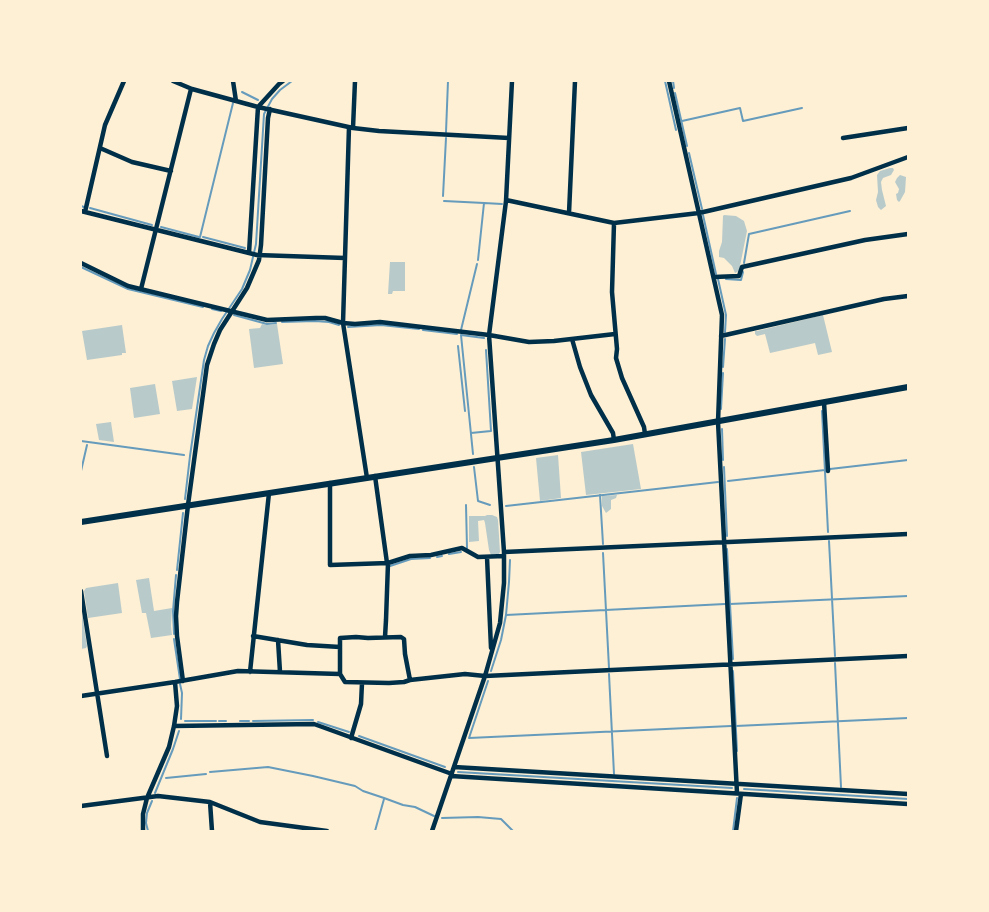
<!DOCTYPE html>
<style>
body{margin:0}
#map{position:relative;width:989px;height:912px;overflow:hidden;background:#fdf0d5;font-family:Barlow,sans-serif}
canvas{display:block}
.frame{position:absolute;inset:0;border:82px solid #fdf0d5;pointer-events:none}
</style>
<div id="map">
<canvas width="989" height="912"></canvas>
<div class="frame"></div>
</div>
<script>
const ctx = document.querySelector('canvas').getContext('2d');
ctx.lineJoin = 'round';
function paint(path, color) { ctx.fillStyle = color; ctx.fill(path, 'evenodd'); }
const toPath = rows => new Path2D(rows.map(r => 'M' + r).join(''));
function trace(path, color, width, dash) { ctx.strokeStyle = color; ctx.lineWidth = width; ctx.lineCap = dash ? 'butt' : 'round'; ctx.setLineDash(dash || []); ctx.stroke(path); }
const green = toPath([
 [890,168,893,168,894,170,891,175,883,178,881,182,882,190,886,206,881,210,878,207,876,200,878,192,877,175,880,171],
 [900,175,906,177,905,192,900,201,899,202,897,200,896,194,898,193,899,189,895,182,897,178],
 [724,215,736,216,744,221,747,231,739,271,735,273,732,266,724,258,719,257,719,251,722,242,723,216],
 [390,262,405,262,405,291,393,291,392,294,388,294],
 [823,315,832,352,818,355,815,343,770,353,765,334,757,336,755,334,755,331,757,331],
 [262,324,267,325,277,324,283,364,254,368,249,329,260,328],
 [122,325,126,353,122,353,122,355,87,360,82,331],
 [197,377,192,409,177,411,172,381],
 [155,384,160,414,134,418,130,388],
 [111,422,114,442,99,440,96,424],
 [633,444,641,489,586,495,581,452],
 [558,455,561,498,540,501,536,458],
 [617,495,616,498,611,500,611,509,606,513,602,506,602,496],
 [487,515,492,515,497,517,498,520,500,552,499,554,491,555,489,550,485,523,484,520,478,521,479,541,469,542,469,516,485,516],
 [149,578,154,611,172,608,171,626,172,635,151,638,146,613,142,613,136,580],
 [118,583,122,613,88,618,84,591,86,588],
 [81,606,87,646,86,648,81,649]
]);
const stream = toPath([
 [665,81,676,130],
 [673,81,674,88],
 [242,92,258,100],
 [675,93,687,146],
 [682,121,740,108,743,121,802,108],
 [446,132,448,81],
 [689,153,702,209],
 [443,196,446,138],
 [444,201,484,203],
 [81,206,84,207],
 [90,208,152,225],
 [703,215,716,274],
 [161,227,199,237],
 [200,237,233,103],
 [203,237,245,248],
 [478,260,484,203,502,204],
 [744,263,749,234,850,211],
 [81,267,128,289,203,307],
 [718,279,726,315,725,332],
 [726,279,741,280,743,272],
 [212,309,221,311],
 [234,315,267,324,276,323],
 [282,322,315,321,329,322,339,325],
 [348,327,381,325,419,329],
 [423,330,457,334],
 [461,330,477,264],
 [458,346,465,411],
 [723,367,725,339],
 [721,409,723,373],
 [822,411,828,532],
 [722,429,723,460],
 [471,433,491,431,486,350],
 [81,441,184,455],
 [473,454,461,335,484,338],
 [474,467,478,501,490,505],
 [724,467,727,536],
 [830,469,908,460],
 [81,471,87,445],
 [728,481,825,470],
 [600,495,603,544],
 [185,499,190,456,204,360,208,346,214,333,222,319,242,289,250,270,256,244,264,114,272,99,280,90,292,81],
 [466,505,467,548],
 [506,506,718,482],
 [829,541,835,656],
 [727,549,733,659],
 [603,553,609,668],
 [449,554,461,552],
 [437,557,442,556],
 [390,566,411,559,430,558],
 [177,570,183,513],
 [730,604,908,596],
 [506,615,725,604],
 [174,634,173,611,176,575],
 [174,639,180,679],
 [835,663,841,787],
 [491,671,501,640,506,615,509,582,510,560],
 [733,671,737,751],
 [609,674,614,774],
 [488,681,469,738,731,726],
 [180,684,182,693,181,719],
 [185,721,216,721],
 [219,721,226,721],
 [240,721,249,721],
 [253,721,313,720],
 [318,722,349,732],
 [736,726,908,718],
 [359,736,445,767],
 [210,772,268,767,313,776,355,786,363,791,384,798,403,805,415,807,434,816],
 [458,772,732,788],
 [166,778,206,774],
 [744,789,908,799],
 [155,793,173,749,179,731],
 [442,818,478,817,501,819,513,831],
 [148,831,146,823,147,813,152,801],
 [375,831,384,799],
 [733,831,737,798]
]);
const minor = toPath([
 [173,81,192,89,258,107,353,128,379,131,509,138],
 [233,81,236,101],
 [669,81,722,315,718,422,737,793],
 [349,127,343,323,367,478],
 [353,128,355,81],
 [843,138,908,128],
 [100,148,132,162,171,171],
 [506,200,614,223,699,213,851,178,908,157],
 [81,211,257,255,345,258],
 [85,212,105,125,124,81],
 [569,213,575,81],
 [614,223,612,292,617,349,616,358,622,378,644,427,645,434],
 [249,253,258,107,279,84,283,81],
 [81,263,128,286,267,320,316,318,325,318,343,323,355,324,380,322,489,335,529,342,554,341,615,334],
 [714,277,739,276,742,267,865,240,908,234],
 [141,289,191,89],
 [721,336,884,299,908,296],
 [572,339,580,367,591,395,613,433,614,440],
 [824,402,828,471],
 [375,476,387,563],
 [330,483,330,565,388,563,410,556,431,555,462,548,478,557,504,556],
 [504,552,908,534],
 [487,557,491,648],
 [81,591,107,756],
 [253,636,307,645,340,647],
 [385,637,386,620,388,563],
 [278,640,280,672],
 [250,672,269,493],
 [340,674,340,638,356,637,368,638,401,637,404,639,405,654,410,680],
 [183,681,177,636,176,616,177,602,188,505,207,365,214,344,220,330,247,288,259,260,261,245,268,118,270,109],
 [81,696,175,682,238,671,340,674,345,682,389,683,404,682,410,680,465,674,485,676,908,656],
 [174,726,314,724,452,774],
 [351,738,361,704,362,683],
 [454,767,908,794],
 [451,776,908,804],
 [210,802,212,831],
 [81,806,158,796,210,802,260,822,327,831],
 [143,831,143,814,147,798,169,747,174,726,177,706,175,682],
 [432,831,485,676,500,623,504,583,504,552,489,335,506,201,512,81],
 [736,831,741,794]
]);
const secondary = toPath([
 [81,522,614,440,908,387]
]);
paint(green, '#b9caca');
trace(stream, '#669bbc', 2);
trace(minor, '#003049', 4.5);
trace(secondary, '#003049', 6);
</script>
